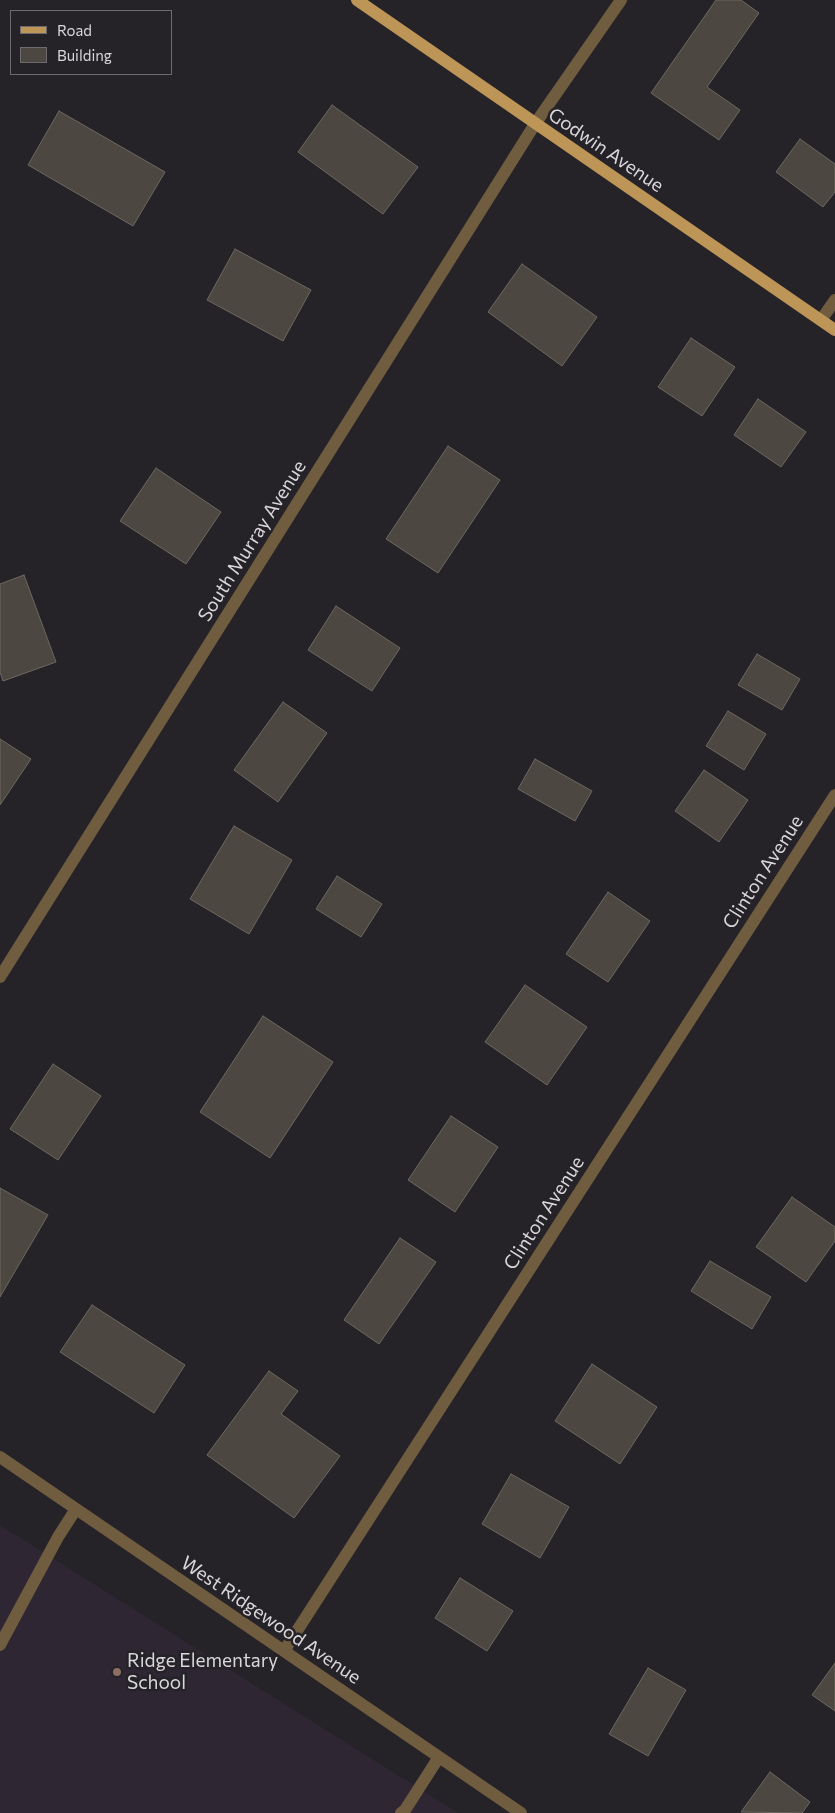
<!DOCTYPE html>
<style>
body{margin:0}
#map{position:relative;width:835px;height:1813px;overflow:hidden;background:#252228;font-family:Commissioner,sans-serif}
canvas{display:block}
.legend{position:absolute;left:10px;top:10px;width:162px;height:65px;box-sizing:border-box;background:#252228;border:1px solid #6d6a70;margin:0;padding:6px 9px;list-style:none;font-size:15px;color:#dad7db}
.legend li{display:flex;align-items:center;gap:10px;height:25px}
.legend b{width:25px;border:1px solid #6d6a70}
</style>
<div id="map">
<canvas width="835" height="1813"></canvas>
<ul class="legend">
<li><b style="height:6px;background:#bd9557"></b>Road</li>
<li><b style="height:14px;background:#4c4841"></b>Building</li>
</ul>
</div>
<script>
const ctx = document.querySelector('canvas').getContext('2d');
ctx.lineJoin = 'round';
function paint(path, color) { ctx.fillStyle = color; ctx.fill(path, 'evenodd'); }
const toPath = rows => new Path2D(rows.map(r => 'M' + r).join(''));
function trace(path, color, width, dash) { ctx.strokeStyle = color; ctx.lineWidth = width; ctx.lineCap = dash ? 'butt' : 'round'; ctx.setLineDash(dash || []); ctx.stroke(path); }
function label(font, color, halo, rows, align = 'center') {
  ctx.font = font + ' Commissioner,sans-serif'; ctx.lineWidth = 5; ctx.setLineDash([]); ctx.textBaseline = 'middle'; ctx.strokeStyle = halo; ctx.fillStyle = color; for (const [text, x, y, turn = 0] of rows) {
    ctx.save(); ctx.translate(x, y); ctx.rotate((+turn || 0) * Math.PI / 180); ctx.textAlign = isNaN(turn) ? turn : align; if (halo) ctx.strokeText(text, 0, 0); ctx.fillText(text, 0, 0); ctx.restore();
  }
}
const built = toPath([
 [0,1525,11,1532,458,1813,0,1813]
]);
const building = toPath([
 [716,0,741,0,759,13,707,87,740,110,719,140,651,93,716,0],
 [332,105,418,167,383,214,298,152,332,105],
 [59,111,165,172,133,226,28,165,59,111],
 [800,139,835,164,835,192,823,207,776,172,800,139],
 [235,249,311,290,283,341,207,300,235,249],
 [522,264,597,317,562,366,488,312,522,264],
 [691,338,735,367,702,416,658,387,691,338],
 [758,399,806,432,781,467,734,435,758,399],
 [448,446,500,480,438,573,386,539,448,446],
 [156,468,221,512,186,564,120,521,156,468],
 [24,575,56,662,3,681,0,672,0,584,24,575],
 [336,606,400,648,372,691,308,650,336,606],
 [757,654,800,679,782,710,738,685,757,654],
 [283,702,327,733,278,802,234,770,283,702],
 [728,711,766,734,744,770,706,746,728,711],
 [0,739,31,759,0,805,0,739],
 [535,759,592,791,575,821,518,789,535,759],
 [704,770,748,800,719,842,675,811,704,770],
 [234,826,292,860,249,934,190,899,234,826],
 [337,876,382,904,361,937,316,909,337,876],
 [608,892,650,921,608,982,566,954,608,892],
 [525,985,587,1027,547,1085,485,1042,525,985],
 [263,1016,333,1062,270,1158,200,1112,263,1016],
 [53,1064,101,1096,58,1160,10,1129,53,1064],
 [451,1116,498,1147,455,1212,408,1180,451,1116],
 [0,1188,48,1215,0,1297,0,1188],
 [792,1197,835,1227,835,1241,806,1282,756,1247,792,1197],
 [400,1238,436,1262,379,1344,344,1320,400,1238],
 [710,1261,771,1297,752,1329,691,1291,710,1261],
 [92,1305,185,1365,154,1413,60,1352,92,1305],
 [592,1364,657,1407,620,1464,555,1421,592,1364],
 [269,1371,298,1391,281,1414,340,1456,294,1518,207,1455,269,1371],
 [511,1474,569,1507,540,1558,482,1524,511,1474],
 [460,1578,513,1611,487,1651,435,1618,460,1578],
 [835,1663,835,1711,812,1695,835,1663],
 [648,1668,686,1690,648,1756,609,1734,648,1668],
 [770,1772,810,1802,802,1813,741,1812,770,1772]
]);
const minor = toPath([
 [821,320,835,300],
 [0,977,535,124,621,0],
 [0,1457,521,1813],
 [0,1645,58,1537,76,1509],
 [284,1651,835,795],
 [401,1813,405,1810,439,1757]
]);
const major = toPath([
 [357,0,835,330]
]);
const markers = [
 [117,1672,5,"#8d6e63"]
];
const streetNames = [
 ["Godwin Avenue",606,150,34],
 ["South Murray Avenue",252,541,-58],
 ["Clinton Avenue",763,872,-57],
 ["Clinton Avenue",544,1213,-57],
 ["West Ridgewood Avenue",271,1620,34]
];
const poiNames = [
 ["Ridge Elementary",127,1661],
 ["School",127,1683]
];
paint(built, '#2e2733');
paint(building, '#4c4841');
trace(building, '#6d6961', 1);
trace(minor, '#705d40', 12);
trace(major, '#bd9557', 12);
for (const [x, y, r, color] of markers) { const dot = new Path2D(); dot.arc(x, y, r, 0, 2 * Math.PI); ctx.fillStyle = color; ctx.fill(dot); trace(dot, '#252228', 2); }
label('19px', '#dad7db', '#252228', streetNames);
label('19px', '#dad7db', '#252228', poiNames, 'left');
</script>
